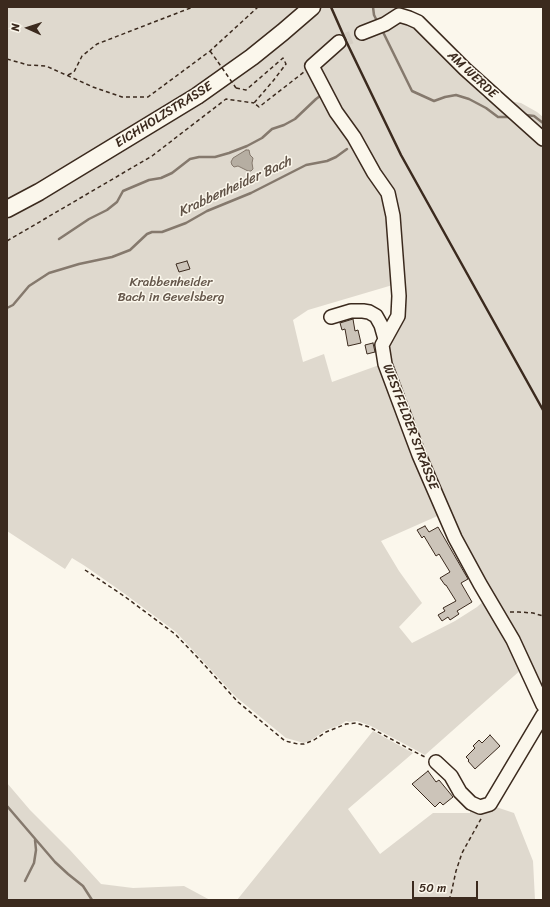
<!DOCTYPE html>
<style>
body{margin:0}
#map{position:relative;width:550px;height:907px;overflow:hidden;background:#fbf7ec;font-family:Sriracha,sans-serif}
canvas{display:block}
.frame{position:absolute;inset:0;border:8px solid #3b2a1e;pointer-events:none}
.north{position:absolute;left:8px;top:8px;width:40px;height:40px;-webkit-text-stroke:3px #fbf7ec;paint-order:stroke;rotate:273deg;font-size:11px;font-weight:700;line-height:16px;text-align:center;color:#3b2a1e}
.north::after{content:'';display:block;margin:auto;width:14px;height:18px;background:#3b2a1e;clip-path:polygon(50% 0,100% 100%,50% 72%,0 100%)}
.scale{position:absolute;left:412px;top:881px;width:66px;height:18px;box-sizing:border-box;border:2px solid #3b2a1e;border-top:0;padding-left:5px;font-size:12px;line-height:14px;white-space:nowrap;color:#3b2a1e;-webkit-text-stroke:3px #fbf7ec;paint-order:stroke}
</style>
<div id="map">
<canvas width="550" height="907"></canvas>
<div class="frame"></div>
<div class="north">N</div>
<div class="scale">50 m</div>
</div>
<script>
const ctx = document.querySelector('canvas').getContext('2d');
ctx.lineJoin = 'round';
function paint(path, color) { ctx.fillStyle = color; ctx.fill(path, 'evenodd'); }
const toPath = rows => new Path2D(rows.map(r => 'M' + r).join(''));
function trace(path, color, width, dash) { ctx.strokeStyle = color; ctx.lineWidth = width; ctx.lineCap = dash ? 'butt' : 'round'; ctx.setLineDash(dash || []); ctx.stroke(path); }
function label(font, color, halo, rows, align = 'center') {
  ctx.font = font + ' Sriracha,sans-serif'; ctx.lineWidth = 3; ctx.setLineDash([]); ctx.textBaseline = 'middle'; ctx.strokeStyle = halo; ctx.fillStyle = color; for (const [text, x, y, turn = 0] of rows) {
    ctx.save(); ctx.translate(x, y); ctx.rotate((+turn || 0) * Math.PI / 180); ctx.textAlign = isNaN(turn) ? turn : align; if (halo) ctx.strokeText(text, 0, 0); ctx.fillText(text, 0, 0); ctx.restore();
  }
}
const green = toPath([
 [7,7,394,7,397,14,404,17,435,41,483,97,521,103,537,112,543,117,543,700,441,502,386,350,399,319,387,195,396,284,308,310,293,320,303,362,324,354,332,382,382,364,442,514,381,541,399,571,422,603,399,627,412,643,455,621,477,607,486,599,523,668,425,755,371,726,357,721,349,722,346,721,340,725,326,730,313,739,304,743,286,738,236,697,176,632,125,594,85,566,72,558,65,569,7,531],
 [373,731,413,753,348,809,380,854,433,813,470,813,470,804,490,805,514,813,533,861,535,900,237,900],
 [7,783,30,810,70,850,101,884,133,888,184,886,210,900,7,900]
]);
const water = toPath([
 [246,150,249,150,250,155,253,158,252,163,253,169,251,171,248,171,238,166,234,167,232,165,231,162,233,158,246,150]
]);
const stream = toPath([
 [373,7,374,15,376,19],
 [383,32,412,91,434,101,445,97,456,95,469,99,486,108,498,117,509,117],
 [526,115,534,116,543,123],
 [59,239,89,219,107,210,117,202,123,191,149,180,161,178,172,173,190,159,199,157,215,157,229,153,247,146,262,138,272,129,284,125,295,119,316,99,320,96],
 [7,308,13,305,29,286,49,273,79,264,112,257,130,250,147,234,152,232,162,232,186,223,207,211,251,193,306,165,327,161,336,157,347,149],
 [7,806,55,862,68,874,83,886,92,900],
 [25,881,34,863,36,850,35,840]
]);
const building = toPath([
 [187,261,190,269,179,272,176,264,187,261],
 [353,319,355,331,358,330,361,343,348,346,345,329,342,330,340,323,353,319],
 [373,343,375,352,367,354,365,345,373,343],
 [425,526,429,532,438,527,468,579,461,583,472,602,457,611,459,614,450,620,448,617,442,621,438,615,445,611,443,608,456,601,446,585,445,585,440,578,450,572,439,554,436,556,424,536,422,538,417,530,425,526],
 [490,735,500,746,475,769,468,761,469,760,466,757,475,748,473,746,479,740,482,743,490,735],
 [428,771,436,782,439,780,453,797,443,805,440,802,435,807,412,784,428,771]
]);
const minorTunnel = toPath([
 [339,42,362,33]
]);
const path = toPath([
 [210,51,218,62],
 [7,59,28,65,46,66,93,87,122,97,148,97,210,51,258,7],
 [68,75,74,72,82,56,97,44,193,7],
 [236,88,246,90,283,58,286,64,273,81,254,103,259,107,304,72],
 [7,241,152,156,226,99,254,103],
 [85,570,124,596,175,634,198,658,238,702,285,741,298,744,304,744,314,740,326,732,346,724,356,723,369,727,413,751,427,758],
 [510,612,519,612,533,613,543,616],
 [449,900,451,894,456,871,462,853,482,817]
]);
const minor = toPath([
 [362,33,385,24,399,15,409,18,418,22,465,69,543,139],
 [339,42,312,66,336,112,354,137,374,173,388,193,393,216,399,296,398,316,382,345,385,364,419,455,455,538,480,584,513,640,543,705],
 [331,317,351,311,363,311,369,312,376,316,381,325,385,339],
 [436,762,451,776,460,792,471,803,480,807,490,804,543,715]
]);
const major = toPath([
 [7,209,39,192,197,96,252,57,283,32,312,7]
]);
const rail = toPath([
 [331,7,346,41,401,155,543,410]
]);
const pathBridge = toPath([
 [218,62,236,88]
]);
const streetNames = [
 ["AM WERDE",472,75,43],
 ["EICHHOLZSTRASSE",164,115,-32],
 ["WESTFELDER STRASSE",410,427,69]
];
const parkNames = [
 ["Krabbenheider",171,283],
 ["Bach in Gevelsberg",171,298]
];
const waterNames = [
 ["Krabbenheider Bach",235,187,-25]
];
paint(green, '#dfd9ce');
paint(water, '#b6aea2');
trace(water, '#85796d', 1);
trace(stream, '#85796d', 2.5);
paint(building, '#ccc4b9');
trace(building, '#3b2a1e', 1);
trace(minorTunnel, '#d5cec3', 13, [13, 6]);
trace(minor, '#3b2a1e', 16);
trace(major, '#3b2a1e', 19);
trace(path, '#3b2a1e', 1.5, [4, 3]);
trace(minor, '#fbf7ec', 13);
trace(major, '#fbf7ec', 16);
trace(rail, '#3b2a1e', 2.5);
trace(pathBridge, '#3b2a1e', 1.5, [4, 3]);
label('13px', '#3b2a1e', '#fbf7ec', streetNames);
label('13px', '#64564a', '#fbf7ec', parkNames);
label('italic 14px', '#605246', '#fbf7ec', waterNames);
</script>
